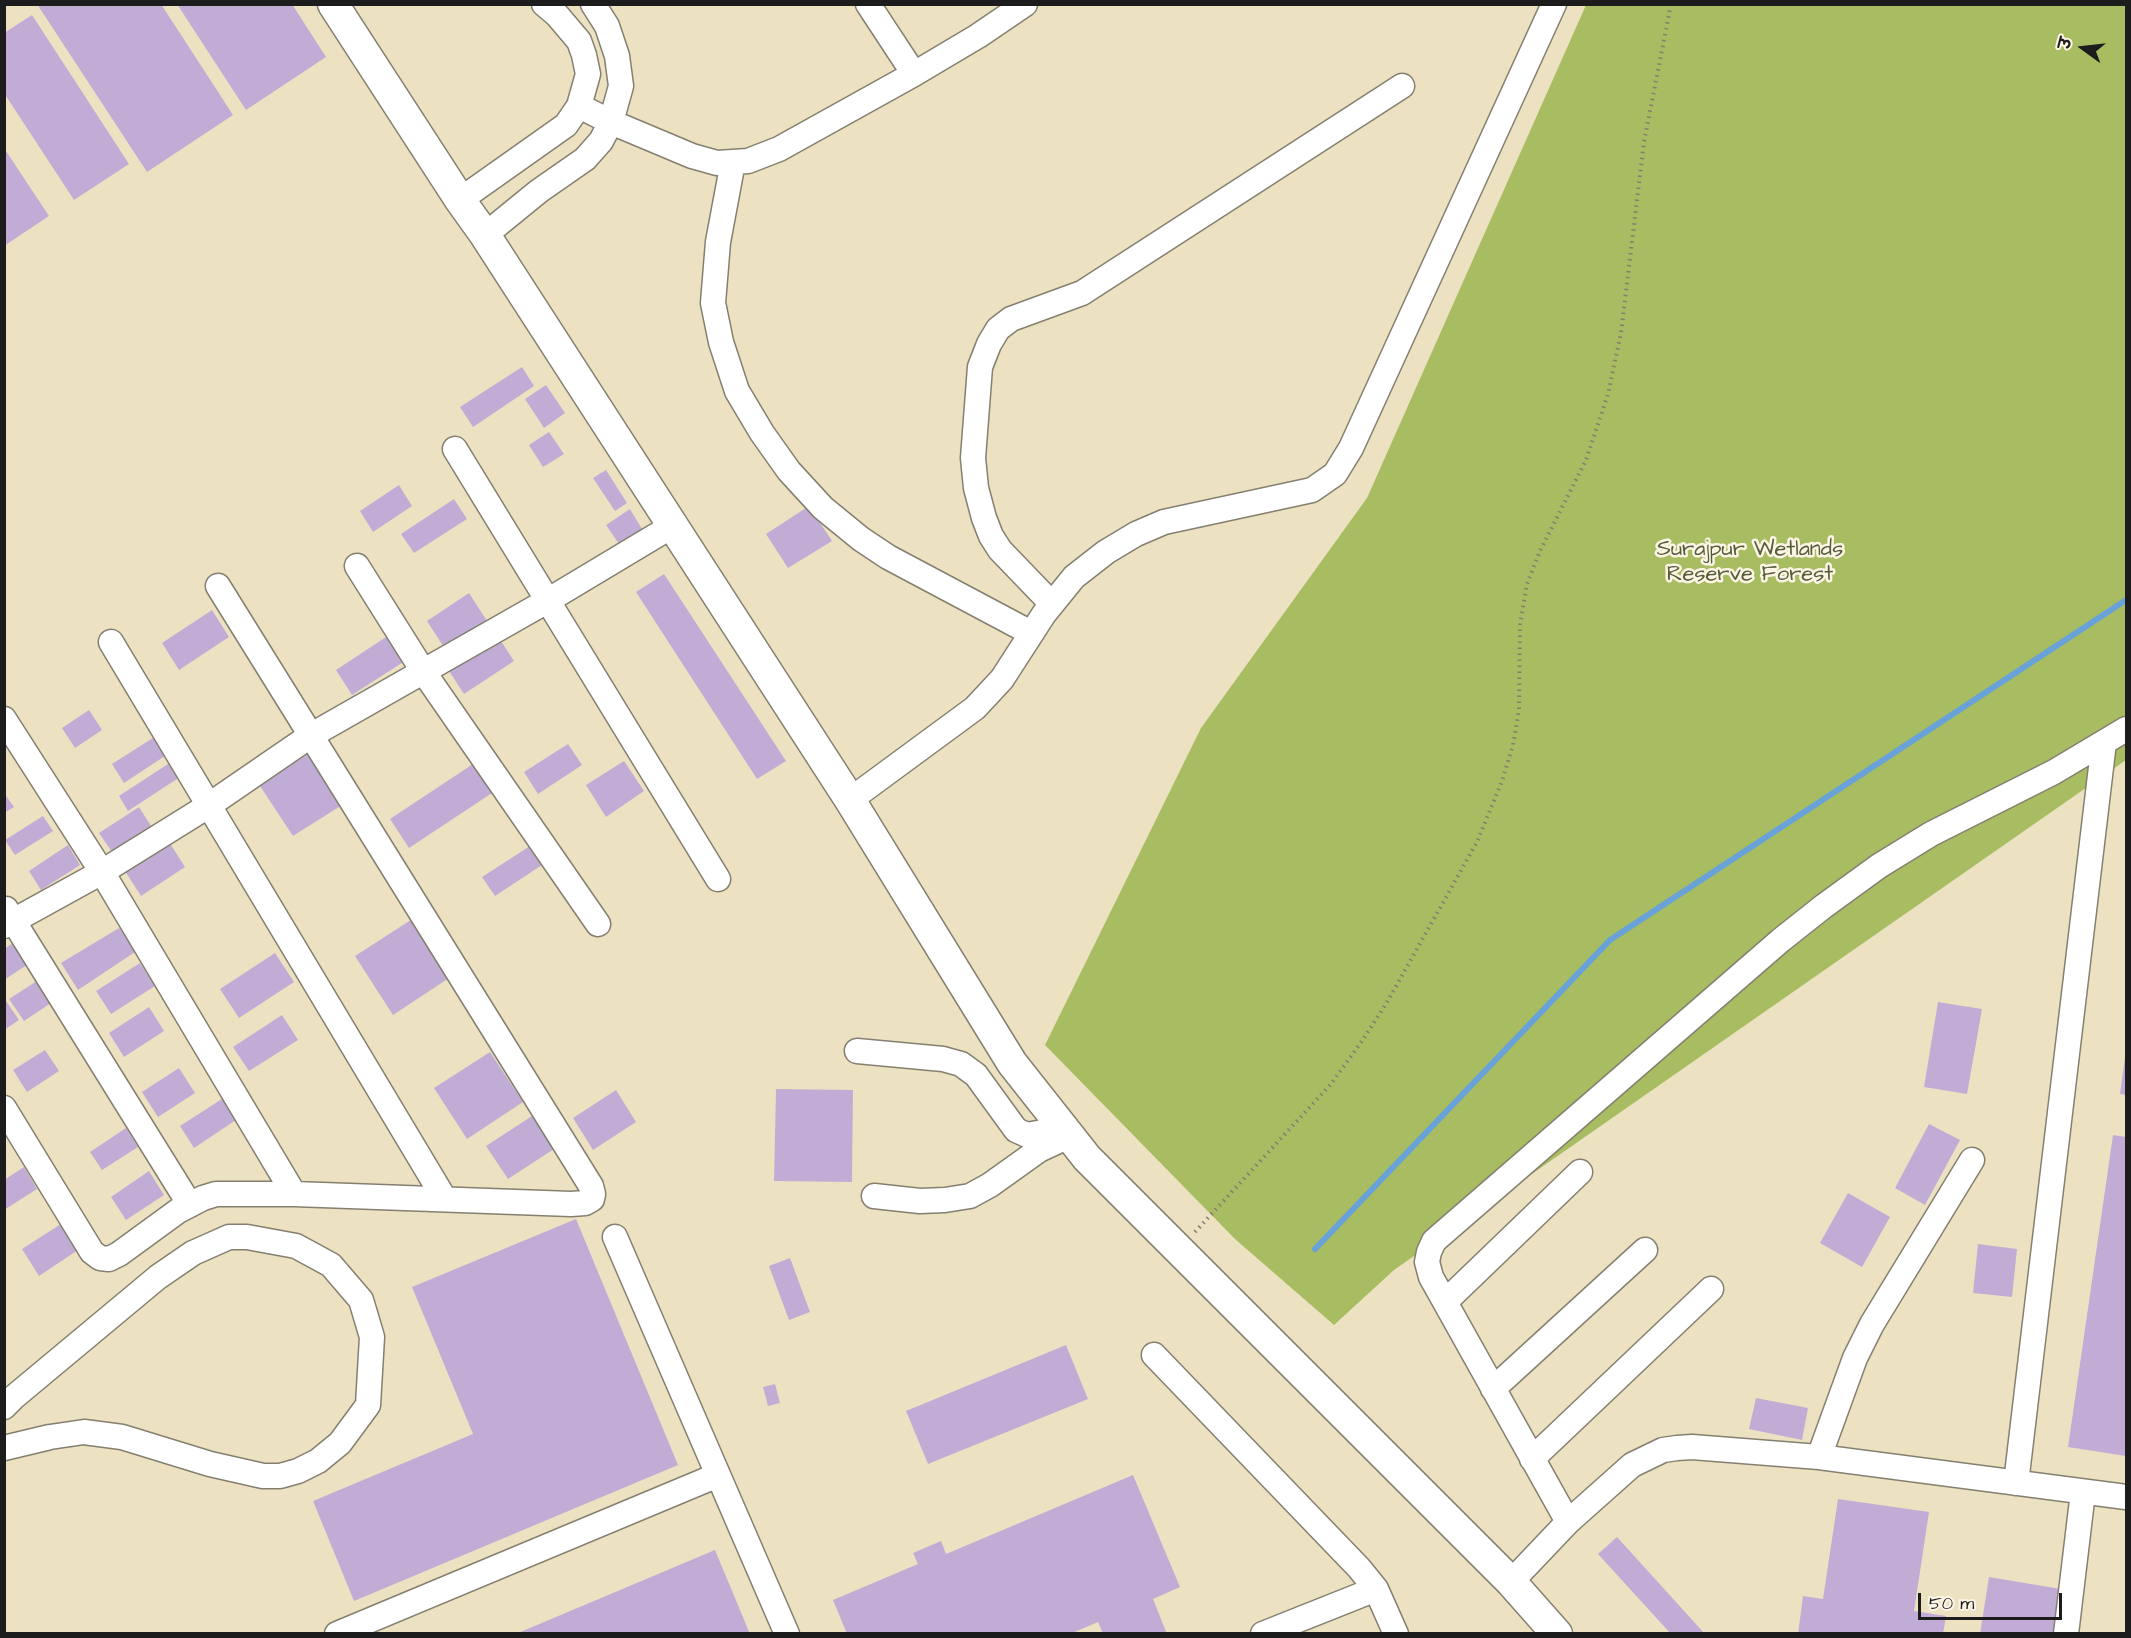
<!DOCTYPE html>
<meta charset="utf-8">
<style>
body{margin:0}
#map{position:relative;width:2131px;height:1638px;overflow:hidden;background:#ece2c2;font-family:"Architects Daughter","Playpen Sans Deva",sans-serif}
canvas{display:block}
.frame{position:absolute;inset:0;border:6px solid #1c1c1c;pointer-events:none}
.north{position:absolute;left:2053px;top:18px;width:60px;height:60px;-webkit-text-stroke:4px #fcf5e5;paint-order:stroke;rotate:285deg;font-size:16px;font-weight:700;line-height:24px;text-align:center;color:#1c1c1c}
.north::after{content:'';display:block;margin:auto;width:21px;height:27px;background:#1c1c1c;clip-path:polygon(50% 0,100% 100%,50% 72%,0 100%)}
.scale{position:absolute;left:1918px;top:1593px;width:144px;height:27px;box-sizing:border-box;border:3px solid #1c1c1c;border-top:0;padding-left:8px;font-size:18px;line-height:21px;white-space:nowrap;color:#1c1c1c;-webkit-text-stroke:4px #fcf5e5;paint-order:stroke}
</style>
<div id="map">
<canvas width="2131" height="1638"></canvas>
<div class="frame"></div>
<div class="north">उ</div>
<div class="scale">50 m</div>
</div>
<script>
const ctx = document.querySelector('canvas').getContext('2d');
ctx.lineJoin = 'round';
function paint(path, color) { ctx.fillStyle = color; ctx.fill(path, 'evenodd'); }
const toPath = rows => new Path2D(rows.map(r => 'M' + r).join(''));
function trace(path, color, width, dash) { ctx.strokeStyle = color; ctx.lineWidth = width; ctx.lineCap = dash ? 'butt' : 'round'; ctx.setLineDash(dash || []); ctx.stroke(path); }
function label(font, color, halo, rows, align = 'center') {
  ctx.font = font + ' "Architects Daughter",sans-serif'; ctx.lineWidth = 5; ctx.setLineDash([]); ctx.textBaseline = 'middle'; ctx.strokeStyle = halo; ctx.fillStyle = color; for (const [text, x, y, turn = 0] of rows) {
    ctx.save(); ctx.translate(x, y); ctx.rotate((+turn || 0) * Math.PI / 180); ctx.textAlign = isNaN(turn) ? turn : align; if (halo) ctx.strokeText(text, 0, 0); ctx.fillText(text, 0, 0); ctx.restore();
  }
}
const green = toPath([
 [1586,5,2126,5,2126,760,1394,1270,1334,1325,1235,1239,1045,1045,1201,728,1367,498]
]);
const stream = toPath([
 [1315,1249,1610,940,2126,600]
]);
const building = toPath([
 [37,4,161,4,233,115,147,172],
 [177,4,292,4,326,57,246,110],
 [32,15,129,164,74,200,4,93,4,33],
 [4,148,49,216,4,246],
 [522,367,534,386,473,427,460,407],
 [546,385,565,413,544,428,525,399],
 [549,432,564,454,543,467,529,445],
 [606,470,627,503,615,511,593,478],
 [399,485,412,506,373,532,360,511],
 [454,499,467,519,414,553,401,534],
 [809,506,832,541,788,568,766,534],
 [630,509,642,529,619,544,606,525],
 [664,574,786,761,757,779,636,592],
 [469,593,487,621,445,649,427,621],
 [212,610,229,637,179,670,162,643],
 [389,635,405,661,352,695,336,670],
 [499,638,514,661,464,694,449,671],
 [89,710,102,730,75,748,62,728],
 [156,736,168,754,124,783,112,764],
 [568,744,582,765,538,794,524,772],
 [308,754,342,805,293,836,260,786],
 [624,761,644,791,606,817,586,785],
 [171,762,180,777,128,811,119,796],
 [473,764,492,793,409,848,390,819],
 [4,793,14,807,4,813],
 [139,807,151,826,112,852,99,833],
 [43,816,53,831,15,855,5,840],
 [169,842,185,867,141,896,125,871],
 [68,845,80,865,41,890,29,871],
 [530,846,542,865,495,896,482,877],
 [414,918,452,976,393,1015,355,956],
 [119,928,138,950,78,990,61,963],
 [19,939,33,961,4,980,4,949],
 [275,953,294,982,239,1018,220,989],
 [140,963,155,986,111,1014,96,991],
 [43,977,57,999,24,1021,9,999],
 [4,998,19,1020,4,1030],
 [1938,1002,1982,1009,1967,1094,1924,1087],
 [149,1007,164,1031,124,1057,109,1033],
 [282,1015,298,1040,249,1071,233,1047],
 [45,1050,59,1071,27,1092,13,1070],
 [490,1052,523,1102,467,1139,434,1088],
 [2125,1057,2126,1057,2126,1095,2120,1094],
 [179,1068,195,1093,158,1117,142,1092],
 [776,1089,853,1090,852,1182,774,1181],
 [616,1090,636,1122,593,1150,573,1118],
 [225,1097,239,1118,194,1148,180,1126],
 [532,1116,554,1149,508,1179,486,1146],
 [1929,1124,1960,1140,1925,1205,1895,1188],
 [126,1128,138,1147,102,1170,90,1152],
 [2113,1135,2126,1137,2126,1456,2068,1447],
 [24,1167,37,1189,4,1210,4,1180],
 [149,1171,164,1195,126,1220,111,1197],
 [1848,1193,1890,1217,1862,1267,1820,1243],
 [576,1219,678,1465,354,1601,313,1501,473,1434,412,1287],
 [64,1222,81,1248,39,1276,22,1249],
 [1978,1244,2017,1249,2012,1297,1973,1293],
 [790,1258,810,1312,789,1320,769,1266],
 [1066,1345,1088,1399,928,1464,906,1411],
 [775,1384,780,1403,768,1406,763,1387],
 [1756,1398,1808,1408,1802,1440,1749,1429],
 [1133,1475,1180,1587,1153,1599,1167,1634,1103,1634,1098,1622,1070,1634,847,1634,833,1600,918,1564,913,1553,941,1541,946,1554],
 [1838,1499,1929,1512,1914,1611,1946,1616,1943,1634,1798,1634,1803,1596,1823,1599],
 [1617,1537,1705,1634,1671,1634,1598,1554],
 [715,1550,750,1634,518,1634,518,1633],
 [1989,1577,2061,1589,2054,1634,1980,1634]
]);
const path = toPath([
 [1195,1232,1331,1084,1362,1041,1386,1004,1477,842,1502,781,1513,745,1519,710,1520,625,1527,584,1540,551,1586,460,1608,394,1621,333,1644,142,1671,4]
]);
const minor = toPath([
 [868,4,914,74],
 [579,106,611,122,692,156,717,163,748,161,779,149,914,74,978,36,1025,4],
 [733,162,718,242,713,303,721,342,737,391,762,433,789,471,823,508,861,539,888,557,1031,633],
 [460,200,566,125,579,106,588,74,584,55,579,41,557,15,544,4],
 [485,235,539,191,585,159,601,141,611,122,621,86,617,56,607,26,593,4],
 [455,449,718,879],
 [357,566,423,671,598,924],
 [1052,604,1000,550,991,536,984,518,976,488,973,458,980,367,989,344,998,329,1011,319,1082,293,1402,86],
 [111,642,444,1198],
 [4,719,102,872,294,1194],
 [850,800,975,708,1002,679,1044,614,1074,577,1106,552,1136,534,1164,522,1312,490,1335,474,1351,448,1554,4],
 [6,909,190,1205],
 [4,926,102,872,208,806,310,736,547,601,672,526],
 [857,1051,943,1059,961,1064,976,1075,1016,1130,1027,1135,1043,1132,1060,1124],
 [4,1108,92,1252,100,1258,109,1259,119,1254,178,1211,203,1198,216,1194,294,1194,571,1204,585,1203,592,1199,593,1194,591,1186,218,586],
 [874,1196,920,1201,945,1200,970,1196,990,1185,1039,1150,1069,1136],
 [615,1237,787,1634],
 [1445,1302,1580,1172],
 [1154,1355,1359,1568,1376,1589,1396,1634],
 [1493,1389,1645,1250],
 [4,1407,14,1397,158,1277,193,1253,229,1237,247,1237,296,1246,331,1265,361,1300,372,1337,368,1405,340,1443,318,1461,298,1471,280,1476,263,1476,210,1464,122,1437,84,1432,50,1437,4,1448],
 [1819,1457,1855,1358,1872,1324,1972,1160],
 [1532,1459,1711,1289],
 [2016,1483,2104,742],
 [1568,1522,1431,1277,1427,1262,1429,1252,1434,1241,1781,940,1824,906,1879,866,1931,834,2054,772,2126,729],
 [1511,1582,1568,1522,1632,1465,1663,1450,1677,1448,1692,1447,1819,1457,2126,1497],
 [337,1634,718,1475],
 [1263,1634,1376,1589],
 [2066,1634,2083,1492]
]);
const major = toPath([
 [333,4,460,200,485,235,850,800,1012,1063,1087,1158,1511,1582,1557,1634]
]);
const parkNames = [
 ["Surajpur Wetlands",1750,550],
 ["Reserve Forest",1750,575]
];
paint(green, '#a8bd62');
trace(stream, '#69a2d8', 6);
paint(building, '#c1acd6');
trace(minor, '#847f6f', 27);
trace(major, '#847f6f', 33);
trace(path, '#847f6f', 4, [1.5, 4.5]);
trace(minor, '#fff', 24);
trace(major, '#fff', 30);
label('22px', '#545c38', '#fcf5e5', parkNames);
</script>
